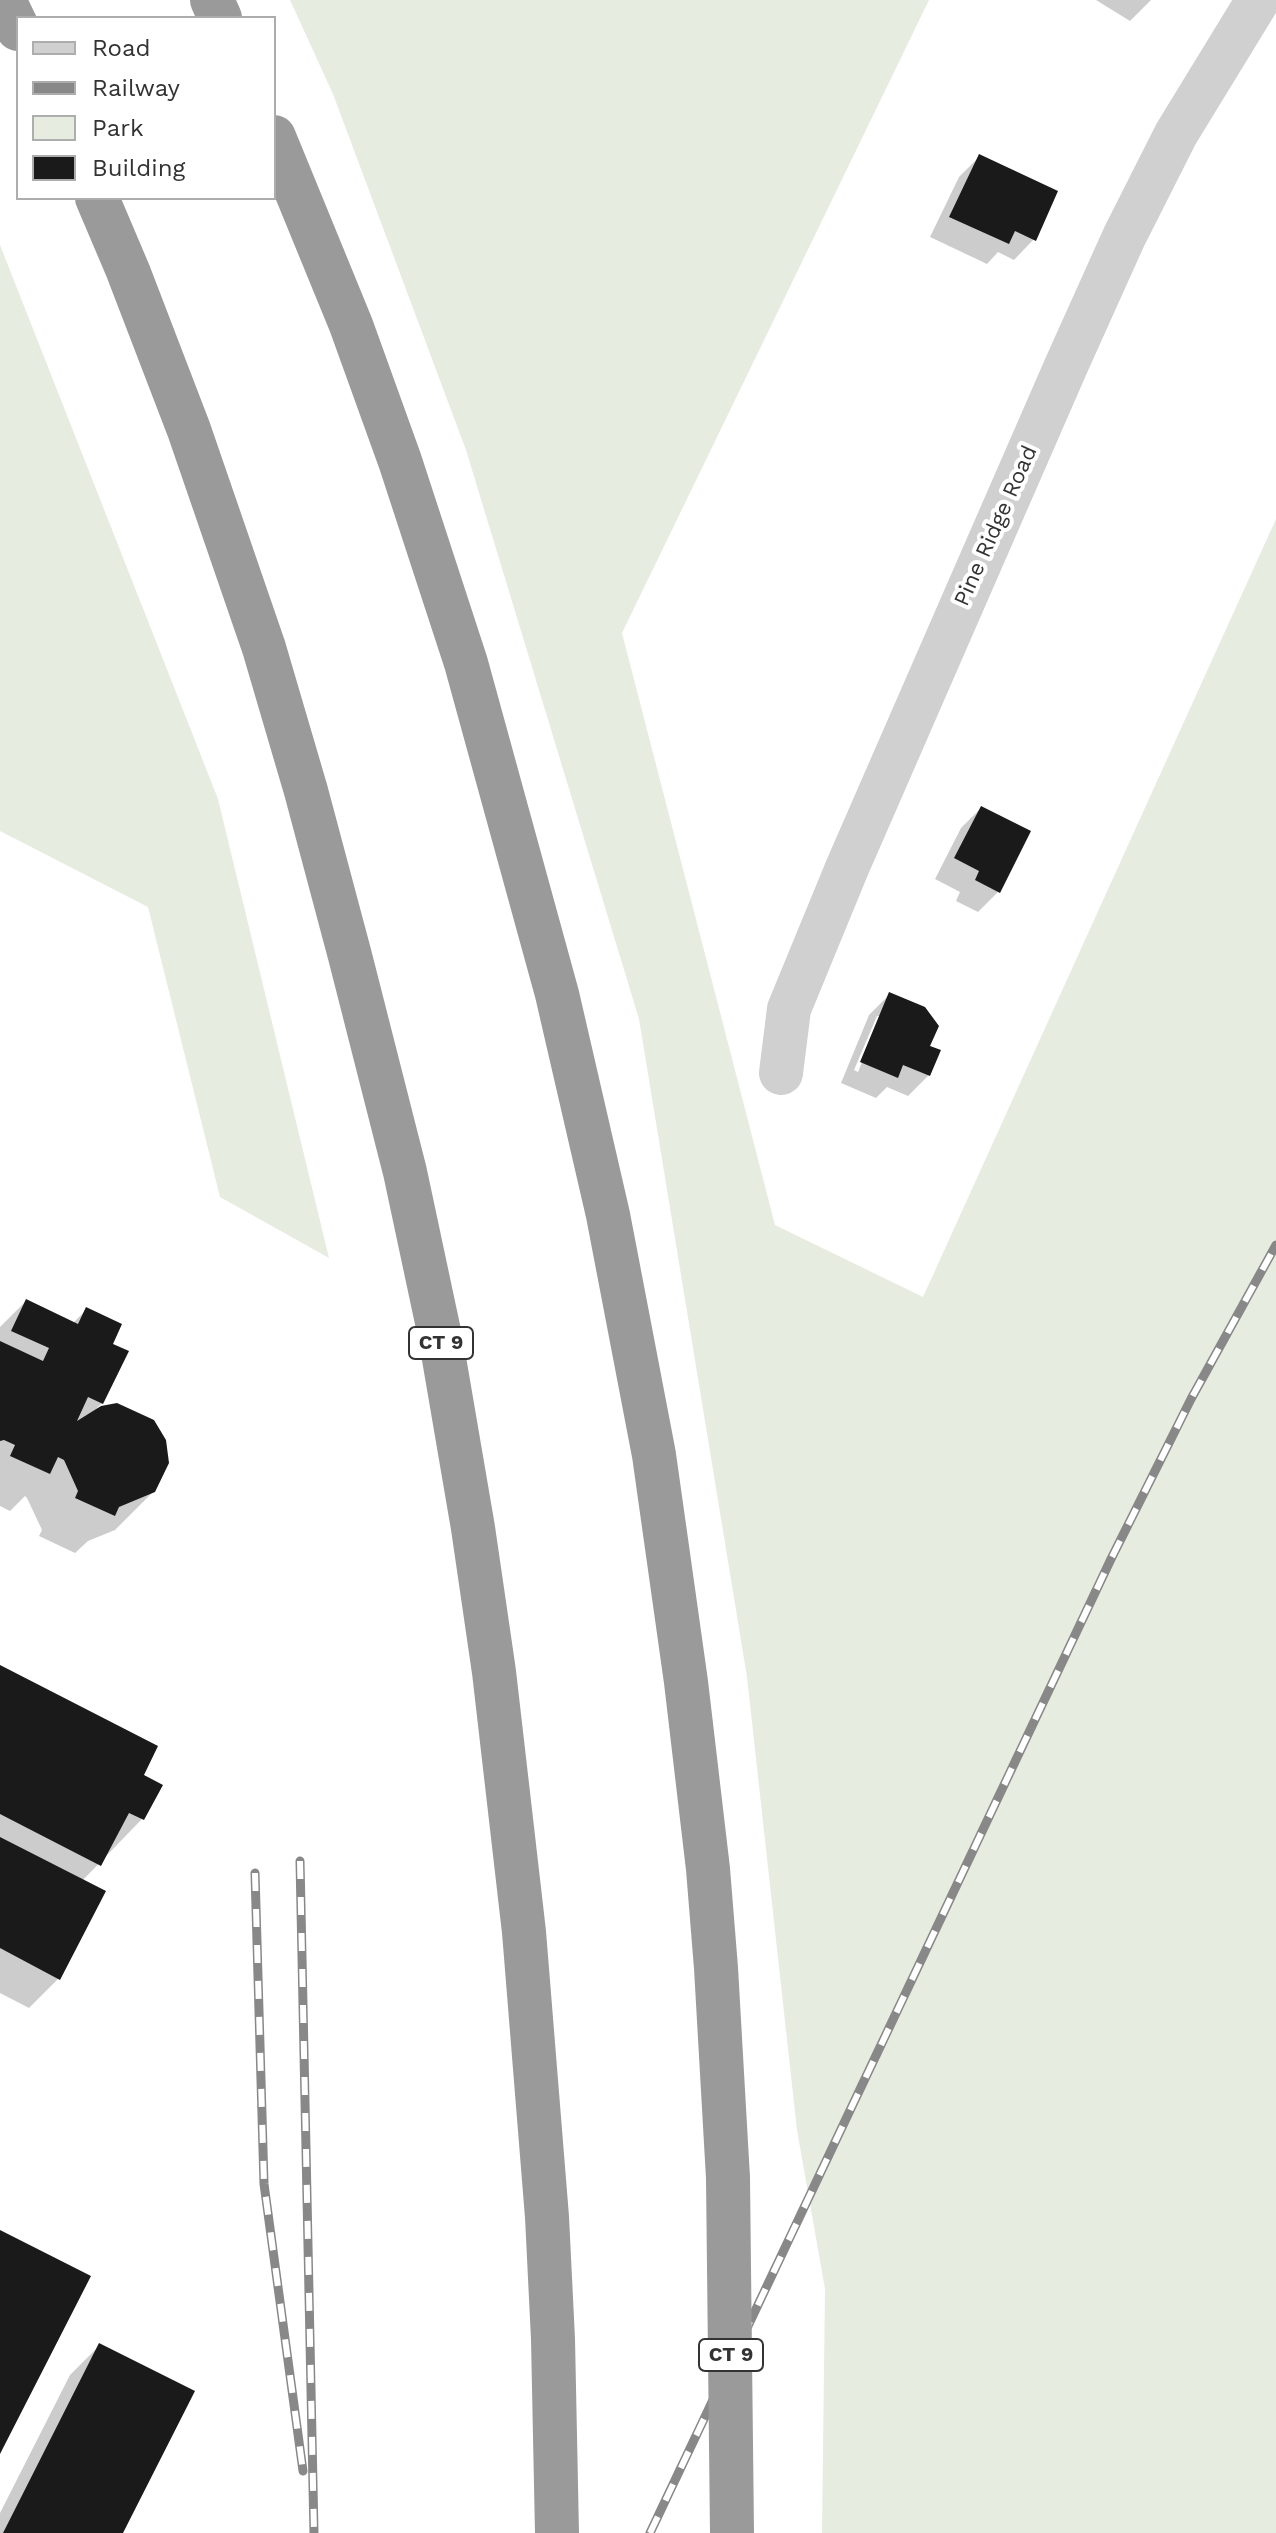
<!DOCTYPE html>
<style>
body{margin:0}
#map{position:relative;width:1276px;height:2533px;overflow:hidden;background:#fff;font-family:"Work Sans",sans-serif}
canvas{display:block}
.legend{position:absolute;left:16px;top:16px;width:260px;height:184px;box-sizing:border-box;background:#fff;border:2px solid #adadad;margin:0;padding:10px 14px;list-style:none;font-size:24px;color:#333}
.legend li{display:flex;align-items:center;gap:16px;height:40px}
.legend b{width:40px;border:2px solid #adadad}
</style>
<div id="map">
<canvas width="1276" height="2533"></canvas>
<ul class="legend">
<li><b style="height:10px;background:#d0d0d0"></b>Road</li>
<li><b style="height:10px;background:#888"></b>Railway</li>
<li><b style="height:22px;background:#e6ecdf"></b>Park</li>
<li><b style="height:22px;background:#1a1a1a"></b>Building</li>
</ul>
</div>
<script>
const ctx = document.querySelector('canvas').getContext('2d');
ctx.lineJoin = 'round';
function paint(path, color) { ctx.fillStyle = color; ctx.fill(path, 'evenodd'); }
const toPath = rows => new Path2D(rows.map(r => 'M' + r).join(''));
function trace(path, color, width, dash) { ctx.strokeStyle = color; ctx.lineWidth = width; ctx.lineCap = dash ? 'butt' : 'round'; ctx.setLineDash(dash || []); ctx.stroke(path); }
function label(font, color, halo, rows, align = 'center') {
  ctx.font = font + ' "Work Sans",sans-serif'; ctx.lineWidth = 8; ctx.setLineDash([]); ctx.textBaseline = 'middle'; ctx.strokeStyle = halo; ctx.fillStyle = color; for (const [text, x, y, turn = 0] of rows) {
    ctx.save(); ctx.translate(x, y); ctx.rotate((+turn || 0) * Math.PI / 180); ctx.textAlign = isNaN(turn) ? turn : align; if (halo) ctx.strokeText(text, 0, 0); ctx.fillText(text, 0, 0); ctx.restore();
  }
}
const green = toPath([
 [290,0,929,0,622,633,775,1225,923,1297,1276,519,1276,2533,822,2533,825,2289,797,2130,747,1677,639,1019,466,450,333,94],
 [0,245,218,799,329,1258,220,1197,148,907,0,831]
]);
const shadow = toPath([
 [1096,0,1151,0,1130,21],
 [979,157,1034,239,1014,260,998,252,987,264,930,237,959,177],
 [981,808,998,892,978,912,956,901,960,892,935,879,961,828],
 [889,995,928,1047,929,1075,908,1096,887,1087,876,1098,841,1083,869,1015],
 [877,1016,881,1016,858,1072,854,1070],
 [26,1301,72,1324,86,1310,110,1345,102,1403,96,1409,117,1405,154,1491,115,1530,88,1541,75,1553,39,1536,42,1530,27,1498,25,1496,10,1511,0,1506,0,1327],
 [0,1667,141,1775,142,1819,82,1881,59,1978,29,2008,0,1993],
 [99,2346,121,2533,0,2533,0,2513,70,2375]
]);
const building = toPath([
 [979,154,1058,191,1036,241,1015,231,1009,244,949,217],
 [981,806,1031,831,1000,893,975,880,979,871,954,858],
 [889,992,925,1007,939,1026,930,1046,941,1050,930,1076,903,1065,898,1078,860,1062],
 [26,1299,78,1324,86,1307,122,1324,113,1344,129,1351,103,1404,88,1397,77,1421,101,1406,117,1403,154,1420,166,1440,169,1463,155,1492,119,1507,115,1516,75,1498,78,1491,64,1460,58,1457,50,1474,10,1456,15,1445,4,1440,0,1441,0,1341,43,1361,49,1348,11,1331],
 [0,1665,158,1746,144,1775,163,1785,144,1820,129,1813,101,1866,0,1814],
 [0,1837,106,1891,60,1980,0,1948],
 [0,2230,91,2276,0,2454],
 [99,2343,195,2391,123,2533,3,2533]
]);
const street = toPath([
 [781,1073,789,1009,847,868,1066,366,1124,237,1176,134,1258,0]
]);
const highway = toPath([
 [4,0,18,29],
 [212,0,220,18],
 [274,137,351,325,400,461,466,663,557,994,608,1215,654,1455,686,1682,708,1869,716,1968,728,2178],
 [97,198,128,271,189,430,264,648,306,791,350,956,405,1172,441,1341,473,1528,494,1672,524,1932,547,2217,553,2339,557,2533]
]);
const rail = toPath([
 [300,1861,314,2533],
 [255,1873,264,2184,303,2471],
 [650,2533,1111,1559,1191,1399,1276,1245]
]);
const highwayBridge = toPath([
 [728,2178,732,2533]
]);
const shields = [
 [441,1343,64],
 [731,2355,64]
];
const shieldNames = [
 ["CT 9",441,1343],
 ["CT 9",731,2355]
];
const streetNames = [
 ["Pine Ridge Road",996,526,-66]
];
paint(green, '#e6ecdf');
paint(shadow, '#0003');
paint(building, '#1a1a1a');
trace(street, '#d0d0d0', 44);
trace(highway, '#9a9a9a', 44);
trace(rail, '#888', 9);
trace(rail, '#fff', 6, [18]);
trace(highwayBridge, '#9a9a9a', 44);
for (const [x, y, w] of shields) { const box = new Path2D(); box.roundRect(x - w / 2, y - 16, w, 32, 6); ctx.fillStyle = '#fff'; ctx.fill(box); trace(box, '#333', 2); }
label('bold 20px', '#333', null, shieldNames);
label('22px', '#333', '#fff', streetNames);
</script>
